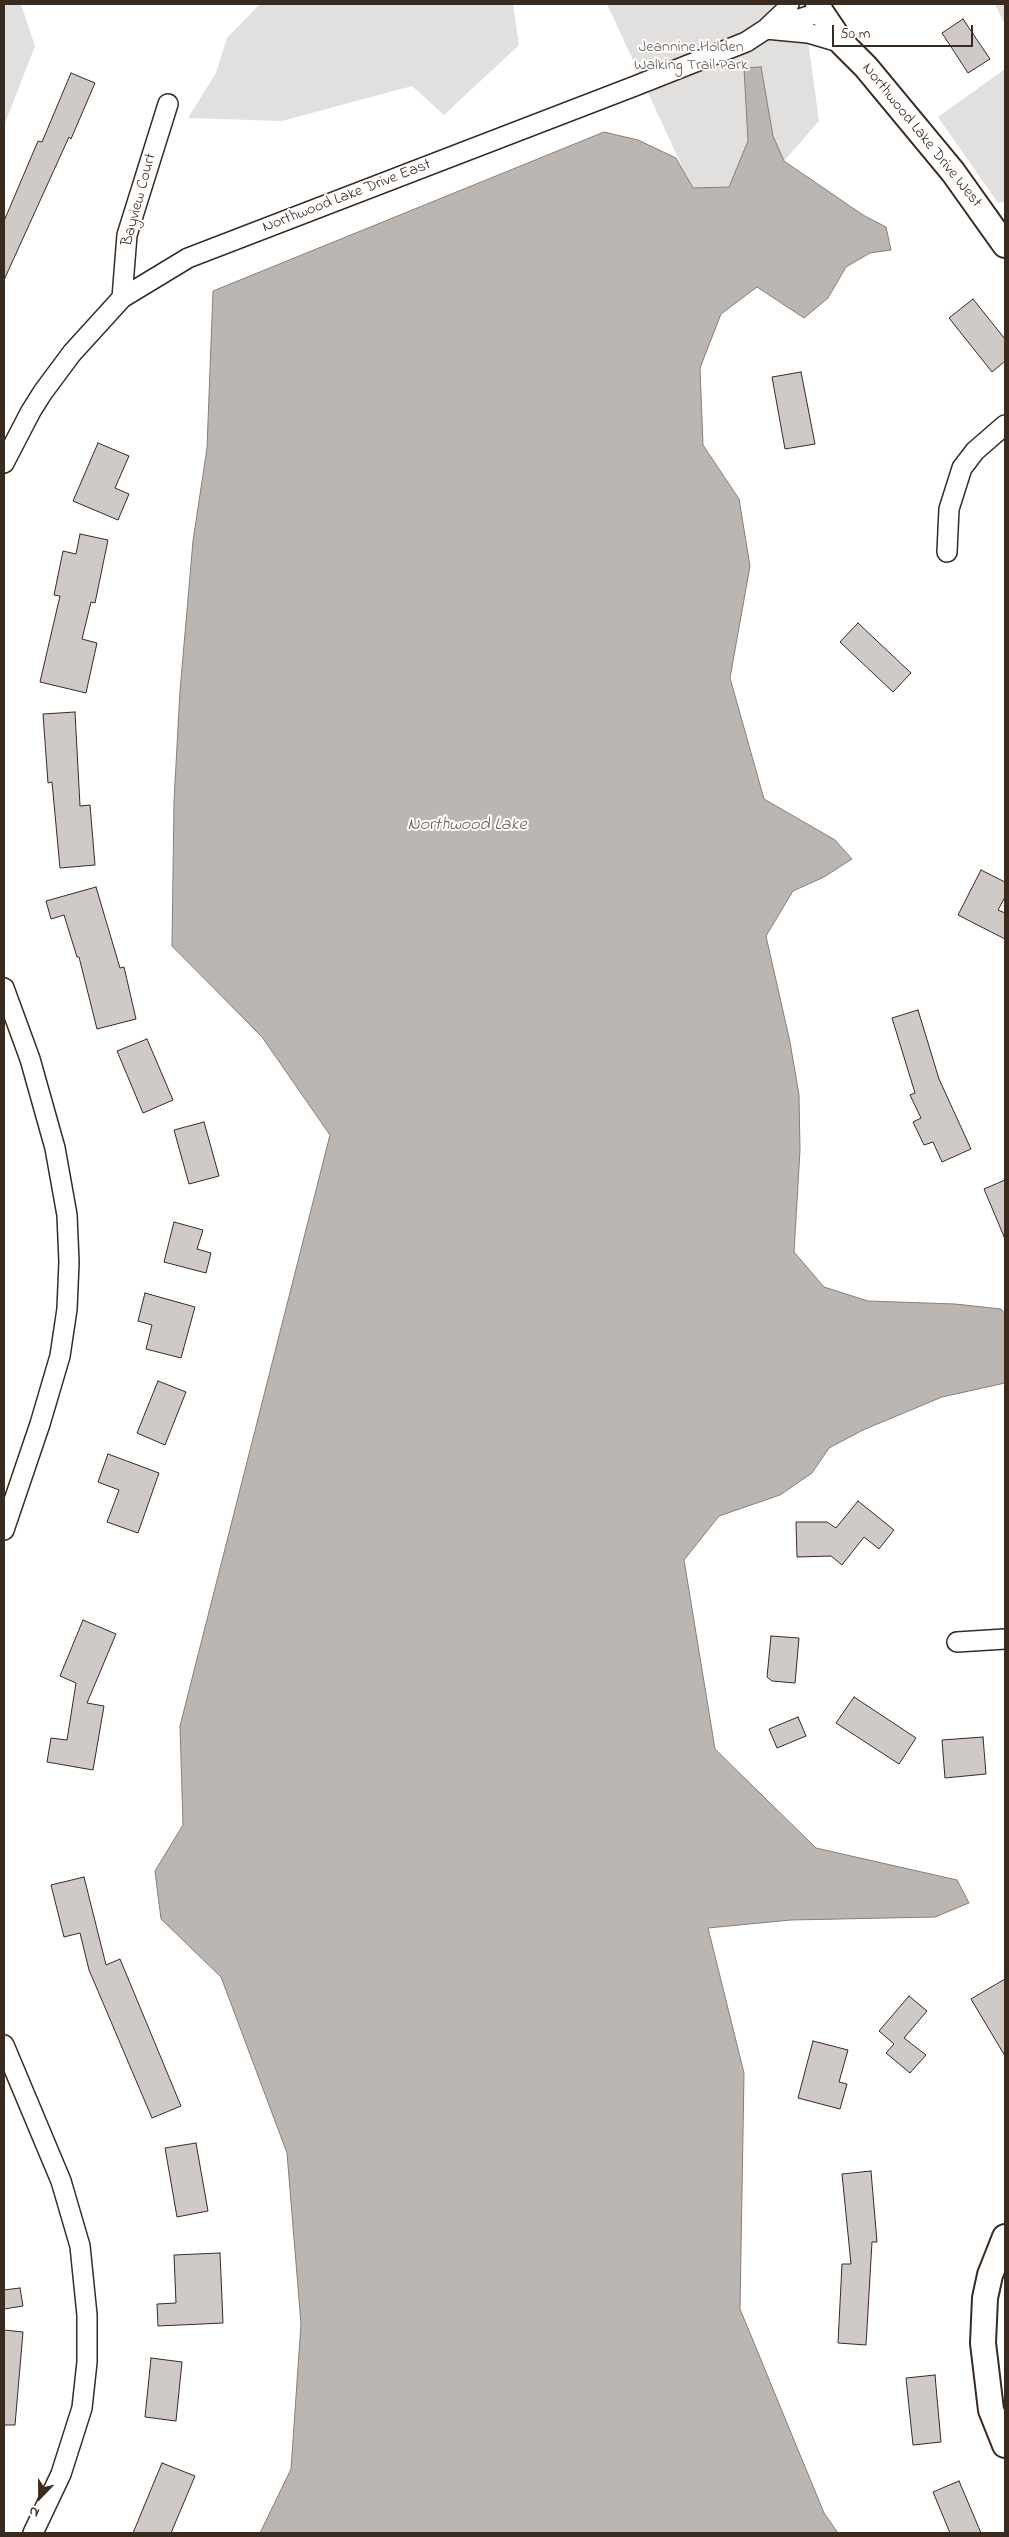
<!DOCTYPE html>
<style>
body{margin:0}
#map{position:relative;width:1009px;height:2537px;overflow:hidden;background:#fff;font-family:"Indie Flower",sans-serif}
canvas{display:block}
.frame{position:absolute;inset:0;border:5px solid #3b2a1e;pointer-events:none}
.north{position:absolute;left:15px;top:2472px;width:50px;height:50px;-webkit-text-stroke:4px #fff;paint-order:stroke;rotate:202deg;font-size:14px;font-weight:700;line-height:20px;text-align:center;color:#3b2a1e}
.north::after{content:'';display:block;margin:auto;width:18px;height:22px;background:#3b2a1e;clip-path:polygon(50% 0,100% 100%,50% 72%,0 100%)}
.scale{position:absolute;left:832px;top:25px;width:141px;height:22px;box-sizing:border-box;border:2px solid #3b2a1e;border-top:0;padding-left:6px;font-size:15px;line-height:18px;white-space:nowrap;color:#3b2a1e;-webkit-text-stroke:4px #fff;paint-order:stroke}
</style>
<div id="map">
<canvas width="1009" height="2537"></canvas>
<div class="frame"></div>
<div class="north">N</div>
<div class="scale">50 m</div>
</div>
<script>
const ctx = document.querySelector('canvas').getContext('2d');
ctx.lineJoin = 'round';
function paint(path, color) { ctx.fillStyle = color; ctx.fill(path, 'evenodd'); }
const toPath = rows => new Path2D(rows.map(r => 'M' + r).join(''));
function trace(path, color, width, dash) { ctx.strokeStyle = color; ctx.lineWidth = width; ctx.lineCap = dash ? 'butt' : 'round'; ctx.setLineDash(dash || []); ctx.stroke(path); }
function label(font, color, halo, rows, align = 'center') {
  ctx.font = font + ' "Indie Flower",sans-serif'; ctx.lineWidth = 4; ctx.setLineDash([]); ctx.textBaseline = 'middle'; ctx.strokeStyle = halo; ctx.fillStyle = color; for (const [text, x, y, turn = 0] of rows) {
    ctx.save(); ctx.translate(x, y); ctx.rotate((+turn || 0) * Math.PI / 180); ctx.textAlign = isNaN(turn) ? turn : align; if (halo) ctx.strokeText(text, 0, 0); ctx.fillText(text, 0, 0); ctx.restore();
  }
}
const green = toPath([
 [4,4,21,4,35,46,4,126],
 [260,4,513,4,519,45,444,115,412,86,282,121,188,118,216,73,227,38],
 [607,4,803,4,819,121,784,161,773,136,761,68,744,68,748,141,729,187,692,188],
 [995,4,1005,4,1005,25],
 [1005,69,1005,202,998,203,938,117]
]);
const water = toPath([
 [761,67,773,136,784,161,863,215,886,227,891,250,870,253,846,267,828,298,804,318,757,287,721,314,700,368,703,445,739,499,750,566,730,678,764,799,835,840,852,859,824,877,793,891,766,936,790,1042,799,1095,800,1150,794,1252,824,1287,868,1301,955,1304,1001,1309,1005,1314,1005,1383,942,1397,863,1430,829,1448,812,1473,780,1495,719,1516,684,1560,715,1749,816,1848,957,1880,969,1903,935,1917,791,1920,708,1928,744,2073,740,2309,824,2513,838,2533,260,2533,291,2469,301,2324,287,2153,221,1977,161,1919,155,1871,183,1825,180,1726,330,1135,262,1037,172,946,174,801,180,691,193,541,207,448,213,291,604,132,638,140,676,158,693,188,729,187,748,141,744,68,761,67]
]);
const building = toPath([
 [963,19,990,59,968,73,942,33,963,19],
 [71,73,95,83,71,139,69,137,4,280,4,221,38,141,42,142,71,73],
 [973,299,1005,339,1005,361,992,372,949,318,973,299],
 [801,372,815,444,785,449,772,377,801,372],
 [98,443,129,456,115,488,129,494,118,520,73,501,98,443],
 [80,534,108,540,95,603,91,602,82,639,97,643,86,693,40,682,60,596,54,595,63,551,76,554,80,534],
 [858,623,911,673,893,692,840,642,858,623],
 [75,712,80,806,90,805,95,865,60,868,52,782,48,783,43,714,75,712],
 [981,870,1005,882,1005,897,998,910,1005,913,1005,939,958,915,981,870],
 [96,887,120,968,124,967,136,1019,97,1029,79,957,77,957,64,915,51,919,46,901,96,887],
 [918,1010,939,1079,971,1149,942,1162,933,1142,924,1145,913,1122,921,1118,910,1095,915,1093,892,1018,918,1010],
 [147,1039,173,1100,143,1113,117,1051,147,1039],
 [204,1122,219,1176,189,1184,174,1130,204,1122],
 [1005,1180,1005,1239,984,1189,1005,1180],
 [174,1222,203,1230,197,1249,211,1253,206,1273,164,1262,174,1222],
 [145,1293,195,1307,181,1358,146,1349,152,1325,138,1321,145,1293],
 [158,1381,186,1392,165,1445,137,1433,158,1381],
 [108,1454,159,1473,138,1533,107,1522,119,1490,98,1482,108,1454],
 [858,1501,894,1530,879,1549,864,1537,842,1565,831,1556,797,1557,796,1522,827,1522,836,1528,858,1501],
 [83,1620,116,1634,87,1703,104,1706,93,1770,47,1762,51,1738,67,1740,76,1683,60,1676,83,1620],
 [771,1636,799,1638,795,1683,772,1681,767,1677,771,1636],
 [854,1697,916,1738,899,1764,836,1723,854,1697],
 [798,1717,806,1736,777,1748,769,1729,798,1717],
 [983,1737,986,1774,945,1778,942,1740,983,1737],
 [84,1877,106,1965,120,1959,181,2106,152,2118,89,1970,80,1933,64,1937,51,1885,84,1877],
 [1005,1979,1005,2056,971,1999,1005,1979],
 [909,1996,927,2011,904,2038,926,2055,910,2073,886,2053,894,2044,879,2031,909,1996],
 [813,2041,848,2050,839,2082,847,2084,840,2109,798,2098,813,2041],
 [196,2143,208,2211,177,2217,165,2148,196,2143],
 [871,2171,877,2242,872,2242,866,2345,838,2343,842,2264,851,2264,842,2174,871,2171],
 [220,2253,223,2323,158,2326,157,2304,176,2303,174,2255,220,2253],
 [20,2288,23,2306,4,2309,4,2290,20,2288],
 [4,2330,23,2332,15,2425,4,2425,4,2330],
 [151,2358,182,2362,176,2421,145,2417,151,2358],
 [935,2375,941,2442,913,2445,906,2378,935,2375],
 [162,2463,195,2476,171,2533,133,2533,162,2463],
 [959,2481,981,2533,950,2533,933,2492,959,2481]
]);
const minor = toPath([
 [777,26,821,12],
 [768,27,785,11,789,4],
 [122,298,127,235,168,104],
 [4,463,31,411,43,392,72,353,122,298,188,258,635,86,746,42,766,29,808,33,842,43],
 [947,552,949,509,962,468,975,451,1005,425],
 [4,988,30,1059,55,1148,67,1215,69,1262,67,1309,60,1356,40,1424,4,1530],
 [957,1642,1005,1639],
 [4,2045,61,2181,80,2246,87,2315,87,2362,82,2408,61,2474,33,2533]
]);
const tertiary = toPath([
 [818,4,821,12,842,43,866,67,953,172,1005,245],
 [1005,2237,990,2275,985,2298,983,2343,991,2410,1005,2445]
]);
const parkNames = [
 ["Jeannine Holden",691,48],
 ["Walking Trail Park",691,66]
];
const streetNames = [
 ["Northwood Lake Drive West",921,136,51],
 ["Northwood Lake Drive East",347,197,-21],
 ["Bayview Court",140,200,-75]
];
const waterNames = [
 ["Northwood Lake",467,826]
];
paint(green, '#e2e0de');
paint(water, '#bcb6b3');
trace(water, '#887e77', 1);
paint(building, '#cfcac7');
trace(building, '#3b2a1e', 1);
trace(minor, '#3b2a1e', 22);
trace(tertiary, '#3b2a1e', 28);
trace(minor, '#fff', 19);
trace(tertiary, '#fff', 24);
label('16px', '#65584e', '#fff', parkNames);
label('16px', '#3b2a1e', '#fff', streetNames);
label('italic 18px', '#685b52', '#fff', waterNames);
</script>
